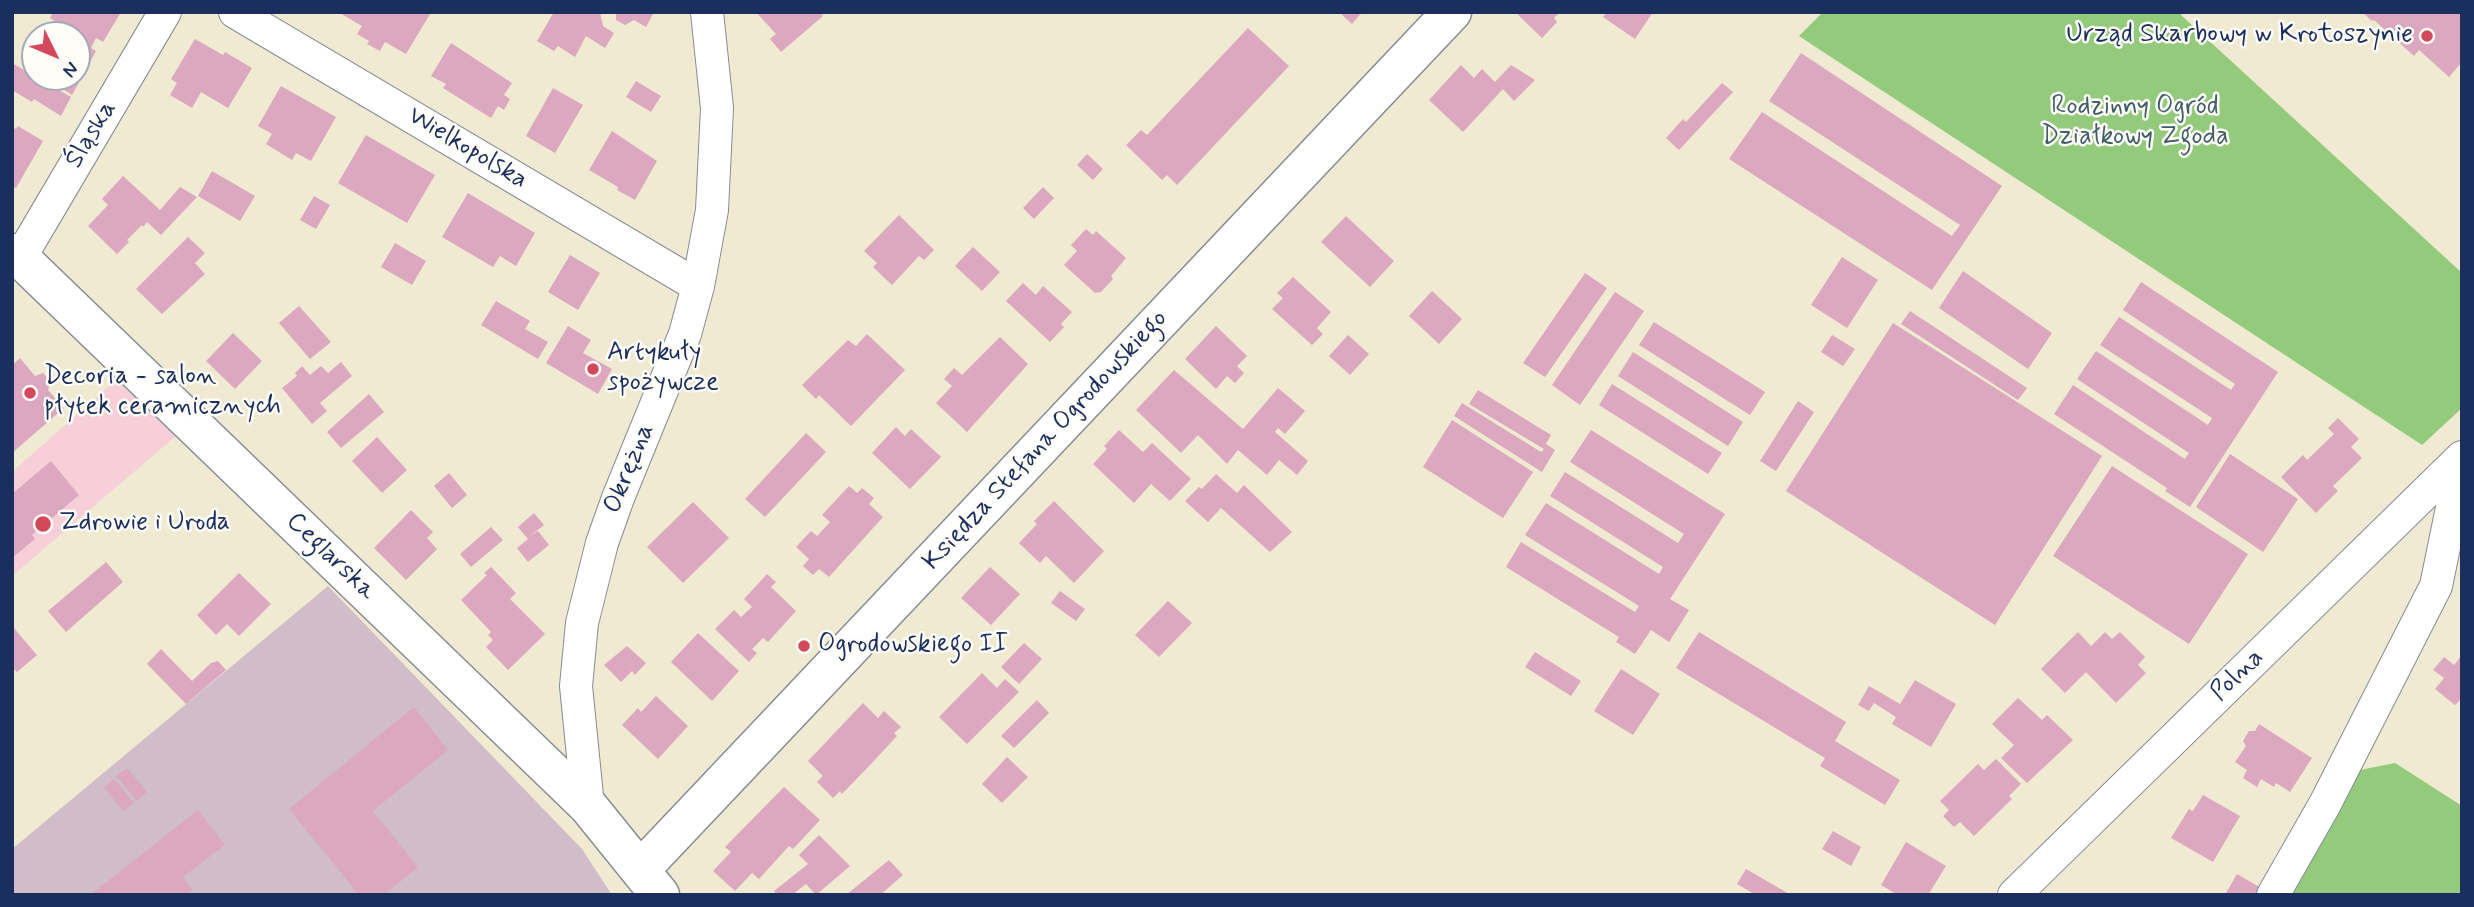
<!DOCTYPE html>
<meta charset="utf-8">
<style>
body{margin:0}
#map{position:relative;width:2474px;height:907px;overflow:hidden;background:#efead1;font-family:Mynerve,sans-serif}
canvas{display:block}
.frame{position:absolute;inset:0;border:14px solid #1b2f5e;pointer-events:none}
.north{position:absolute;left:21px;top:21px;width:70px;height:70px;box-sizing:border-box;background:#fdfcf7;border:2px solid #a3aaba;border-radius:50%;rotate:133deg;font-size:19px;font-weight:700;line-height:28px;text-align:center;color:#1b2f5e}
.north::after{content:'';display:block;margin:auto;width:24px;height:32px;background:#d1495b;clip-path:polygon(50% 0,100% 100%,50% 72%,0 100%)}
</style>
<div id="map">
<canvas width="2474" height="907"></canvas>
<div class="frame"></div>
<div class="north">N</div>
</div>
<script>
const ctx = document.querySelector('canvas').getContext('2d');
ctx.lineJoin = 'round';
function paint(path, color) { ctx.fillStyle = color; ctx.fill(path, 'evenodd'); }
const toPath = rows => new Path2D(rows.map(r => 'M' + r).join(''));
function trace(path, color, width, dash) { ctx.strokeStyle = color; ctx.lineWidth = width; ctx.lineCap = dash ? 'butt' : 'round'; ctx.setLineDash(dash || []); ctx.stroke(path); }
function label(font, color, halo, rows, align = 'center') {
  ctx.font = font + ' Mynerve,sans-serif'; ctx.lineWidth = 5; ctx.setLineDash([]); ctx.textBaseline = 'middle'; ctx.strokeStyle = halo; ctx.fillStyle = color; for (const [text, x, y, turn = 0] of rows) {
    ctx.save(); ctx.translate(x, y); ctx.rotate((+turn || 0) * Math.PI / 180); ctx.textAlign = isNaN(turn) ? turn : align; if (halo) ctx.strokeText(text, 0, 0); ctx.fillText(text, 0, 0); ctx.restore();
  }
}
const built = toPath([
 [116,380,176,436,12,576,12,472]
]);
const industrial = toPath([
 [328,586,582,849,612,895,12,895,12,849]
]);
const green = toPath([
 [1823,12,2182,12,2181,15,2462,273,2462,408,2422,445,1799,36],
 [2395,763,2462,806,2462,895,2289,895,2355,771]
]);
const building = toPath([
 [53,12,121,12,103,42,96,38,91,48,96,51,72,95,44,77,77,77,77,35,72,35,73,32,50,18],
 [338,12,427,12,430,14,406,54,385,42,380,51,367,44,369,41,357,34,362,26],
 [554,12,600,12,603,26,614,33,605,48,586,36,575,57,558,46,554,51,537,41],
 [616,12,654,12,646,27,634,20,625,25,616,20],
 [756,12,820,12,823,16,781,52,770,39,776,34],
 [1339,12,1362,12,1352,24],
 [1515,12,1560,12,1554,18,1557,22,1542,38],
 [1607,12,1653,12,1635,39,1603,17],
 [2362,12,2462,12,2462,62,2449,77,2419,50,2414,56,2374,20,2372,21],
 [1248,28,1289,66,1177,185,1167,175,1162,180,1126,145,1141,130,1147,135],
 [195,39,223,55,225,52,252,68,228,108,201,92,192,108,170,95,177,83,171,79],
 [451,43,512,83,504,95,510,99,504,110,498,106,491,118,443,88,446,84,431,76],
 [1801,53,2002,186,1932,290,1729,159,1762,112,1952,236,1960,225,1769,101],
 [12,63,71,97,61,116,34,99,32,102,12,90],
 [1461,65,1474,78,1482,69,1495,82,1511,65,1535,80,1514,101,1503,89,1463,132,1429,100],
 [636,81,661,96,651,112,626,97],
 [1722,83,1733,92,1679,150,1666,138,1683,119,1686,122],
 [281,86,336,117,311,161,296,153,292,160,266,144,272,134,258,126],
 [553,88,583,105,555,153,526,136],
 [18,126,43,141,16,188,12,186,12,127,16,129],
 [612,131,657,161,635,200,617,190,618,187,589,170],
 [366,135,435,175,407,223,338,183],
 [1087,154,1103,169,1093,180,1077,165],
 [212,171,255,196,240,221,198,196],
 [123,176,160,210,180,187,197,197,161,235,147,222,143,227,142,225,127,240,129,242,117,254,88,226,108,205,102,199],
 [1043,187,1054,198,1034,219,1023,208],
 [468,193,535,233,516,266,500,256,493,267,442,237],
 [314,196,330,205,316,229,300,220],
 [899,215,934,250,924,260,919,256,892,285,873,267,877,263,864,251],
 [1346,216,1394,261,1370,287,1321,242],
 [1086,229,1093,235,1096,231,1126,258,1111,276,1113,279,1101,292,1095,293,1064,265,1077,251,1071,245],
 [188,237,205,253,195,263,205,274,162,314,136,289],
 [395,243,426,261,412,285,381,267],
 [973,247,1000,272,982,291,955,266],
 [570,255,600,273,578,310,548,292],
 [1842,257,1878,280,1847,328,1811,305],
 [1963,271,2052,333,2028,369,1939,308],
 [1585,273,1607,288,1545,377,1523,363],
 [1293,277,1331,312,1317,328,1323,334,1312,345,1272,309,1283,298,1277,293],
 [2141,282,2278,372,2190,507,2165,491,2167,488,2054,414,2073,385,2185,459,2189,453,2077,379,2096,351,2208,425,2212,418,2100,345,2119,317,2231,390,2235,384,2123,310],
 [1023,283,1036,295,1043,286,1072,312,1061,324,1064,327,1050,342,1006,301],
 [1432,291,1462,319,1439,344,1409,316],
 [1615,292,1644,311,1580,405,1552,385],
 [496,301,530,321,525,329,548,342,538,359,481,325],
 [299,306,331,342,310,359,279,323],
 [1910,311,2027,388,2018,400,1901,324],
 [1654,322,1765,392,1750,415,1639,345],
 [1893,323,2102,456,1995,625,1786,491],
 [568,326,591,340,583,353,612,369,598,394,546,363],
 [1216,326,1247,356,1237,366,1244,373,1235,383,1227,376,1216,389,1185,359],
 [233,333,262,361,235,389,206,361],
 [867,334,905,370,851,426,819,395,816,399,802,385,848,340,856,346],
 [1348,335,1369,354,1350,375,1329,356],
 [1832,335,1855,349,1843,366,1821,352],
 [1000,337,1028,364,967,432,936,403,952,386,944,379,954,368,962,375],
 [1633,352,1743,422,1728,446,1618,376],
 [20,358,35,376,43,373,51,382,48,390,64,408,12,453,12,365],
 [341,362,352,376,320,403,327,411,312,424,282,388,297,376,295,373,302,366,310,375,321,366,328,373],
 [1174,370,1243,429,1278,388,1305,411,1285,434,1278,428,1275,432,1308,461,1297,475,1279,460,1267,475,1238,450,1227,464,1198,435,1181,453,1136,410],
 [1612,384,1722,453,1708,474,1599,405],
 [1478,390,1551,435,1546,444,1555,450,1542,472,1454,416,1462,403,1541,452,1544,449,1469,404],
 [369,394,384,412,341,448,327,432],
 [1798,401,1814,412,1776,471,1760,461],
 [2338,418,2359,439,2351,447,2362,458,2333,486,2338,491,2316,513,2281,477,2303,455,2307,460,2334,434,2328,428],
 [1452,420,1533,472,1503,518,1423,467],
 [896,427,905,436,911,429,941,457,910,489,872,453],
 [1119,430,1143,452,1152,443,1191,479,1170,501,1151,484,1134,503,1093,464,1107,449,1104,446],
 [1591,430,1725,514,1670,599,1689,610,1669,642,1651,630,1635,654,1616,642,1619,637,1506,567,1521,542,1635,612,1639,606,1525,535,1546,503,1659,574,1663,567,1550,496,1565,472,1678,543,1684,534,1570,462],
 [806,433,826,452,765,517,745,499],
 [377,437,407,470,382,493,352,461],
 [2230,454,2298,499,2263,552,2196,507],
 [51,461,79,495,32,535,35,539,12,558,12,494],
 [2112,466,2248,554,2189,644,2053,556],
 [449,473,467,495,452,508,434,486],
 [1216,474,1237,493,1244,485,1292,532,1270,552,1221,508,1208,522,1185,501,1199,487,1202,489],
 [849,486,857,493,862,488,874,498,869,504,883,517,829,577,819,569,813,575,803,566,809,559,796,547,811,531,817,536,830,522,822,515],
 [1054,501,1104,551,1074,583,1046,556,1040,563,1019,543,1037,524,1034,521],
 [693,502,729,538,683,583,647,547],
 [411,510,433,532,427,538,437,549,406,580,374,548],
 [534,513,544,525,530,536,538,531,549,545,528,562,517,548,528,539,518,527],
 [491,527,503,540,471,567,460,554],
 [106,562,123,582,66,632,48,611],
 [491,567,516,593,510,599,545,634,508,670,486,647,493,640,488,635,491,632,461,600,487,575,484,573],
 [990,567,1020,594,991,625,961,598],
 [239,573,271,604,239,636,227,624,216,635,197,615],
 [767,574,776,582,771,587,796,611,768,642,763,638,752,649,757,653,749,662,715,629,734,610,741,617,752,607,744,599],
 [1060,591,1085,609,1076,621,1051,603],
 [1168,601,1192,623,1159,657,1135,635],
 [12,626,37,655,17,672,12,667],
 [1699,632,1846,722,1835,741,1900,780,1885,805,1820,766,1825,758,1676,668],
 [2078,632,2091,646,2105,632,2112,639,2120,632,2145,657,2138,665,2146,673,2116,703,2086,672,2065,693,2041,669],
 [698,633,739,671,712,701,671,662],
 [1024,643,1042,659,1019,684,1001,667],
 [627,646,646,663,635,675,632,671,621,682,604,665],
 [161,649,192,681,211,663,218,661,226,670,186,704,147,664],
 [1535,652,1581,681,1571,696,1525,667],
 [2462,655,2462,698,2455,705,2435,689,2444,678,2433,670,2444,657,2454,665],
 [1621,669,1660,694,1633,735,1594,711],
 [982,673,997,688,1005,679,1019,692,967,744,939,717],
 [1915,680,1956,704,1931,747,1892,724,1896,717,1874,703,1869,711,1858,705,1869,686,1900,704],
 [656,696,688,726,658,759,622,725,638,708,641,712],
 [2018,698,2042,720,2047,715,2073,740,2027,783,2001,758,2014,745,1992,724],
 [1037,700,1049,713,1014,748,1001,736],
 [863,703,878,718,884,711,901,727,894,733,897,736,870,765,842,794,840,791,833,798,817,782,823,776,808,761],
 [414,707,448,750,373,811,418,867,384,895,359,895,289,809],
 [2259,724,2312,758,2290,792,2276,783,2274,787,2261,779,2257,787,2243,778,2247,770,2235,762,2246,746,2243,741,2249,731,2255,731],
 [1007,757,1028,777,1002,803,982,784],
 [1996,759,2021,784,2009,796,2012,799,1974,836,1960,822,1954,827,1943,816,1949,810,1940,801,1978,764,1984,770],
 [127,768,147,792,137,801,116,776],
 [114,779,134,803,123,811,104,787],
 [784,787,820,820,793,849,789,846,759,879,752,873,735,891,713,871,731,852,725,847],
 [2203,795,2240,816,2213,862,2171,838,2189,809,2193,811],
 [198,810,225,845,183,877,192,890,186,895,90,895],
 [1833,831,1861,847,1851,866,1822,849],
 [819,835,850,866,816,895,806,884,792,895,777,895,774,891,808,864,799,855],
 [1906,842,1946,866,1928,895,1898,895,1881,885],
 [889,860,903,875,880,895,846,895],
 [1746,869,1791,895,1756,895,1737,884],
 [2237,874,2261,888,2257,895,2229,895,2226,893]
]);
const minor = toPath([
 [235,12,698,286],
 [20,258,165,12],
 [588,806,576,686,582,623,602,543,618,498,685,334,698,286,712,210,717,108,707,12],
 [2014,895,2462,457],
 [2273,895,2325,804,2436,586,2462,459]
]);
const tertiary = toPath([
 [12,253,20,258,588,806,660,895],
 [640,870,1452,12]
]);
const markers = [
 [2427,36,7,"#d1495b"],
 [593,369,7,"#d1495b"],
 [30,393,7,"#d1495b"],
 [43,524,9,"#d1495b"],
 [804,646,7,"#d1495b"]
];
const poiNames = [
 ["Urząd Skarbowy w Krotoszynie",2413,36,"right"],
 ["Artykuły",607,354],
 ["spożywcze",607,384],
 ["Decoria - salon",44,378],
 ["płytek ceramicznych",44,408],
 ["Zdrowie i Uroda",59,524],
 ["Ogrodowskiego II",818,646]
];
const parkNames = [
 ["Rodzinny Ogród",2135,108],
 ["Działkowy Zgoda",2135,138]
];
const streetNames = [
 ["Śląska",92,135,-59],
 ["Wielkopolska",467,149,31],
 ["Księdza Stefana Ogrodowskiego",1046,441,-47],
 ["Okrężna",630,469,-68],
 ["Ceglarska",330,557,44],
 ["Polna",2238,676,-44]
];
paint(built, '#f6cfd8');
paint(industrial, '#d1bdca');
paint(green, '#94ca7c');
paint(building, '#dba8c0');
trace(minor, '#858c98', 34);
trace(tertiary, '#858c98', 41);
trace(minor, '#fff', 32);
trace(tertiary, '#fff', 38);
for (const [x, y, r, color] of markers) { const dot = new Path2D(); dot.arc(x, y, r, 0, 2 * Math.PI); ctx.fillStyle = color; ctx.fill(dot); trace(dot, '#fdfcf7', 2.5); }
label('26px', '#1b2f5e', '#fdfcf7', poiNames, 'left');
label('26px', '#3f5e67', '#fdfcf7', parkNames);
label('26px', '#1b2f5e', '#fdfcf7', streetNames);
</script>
